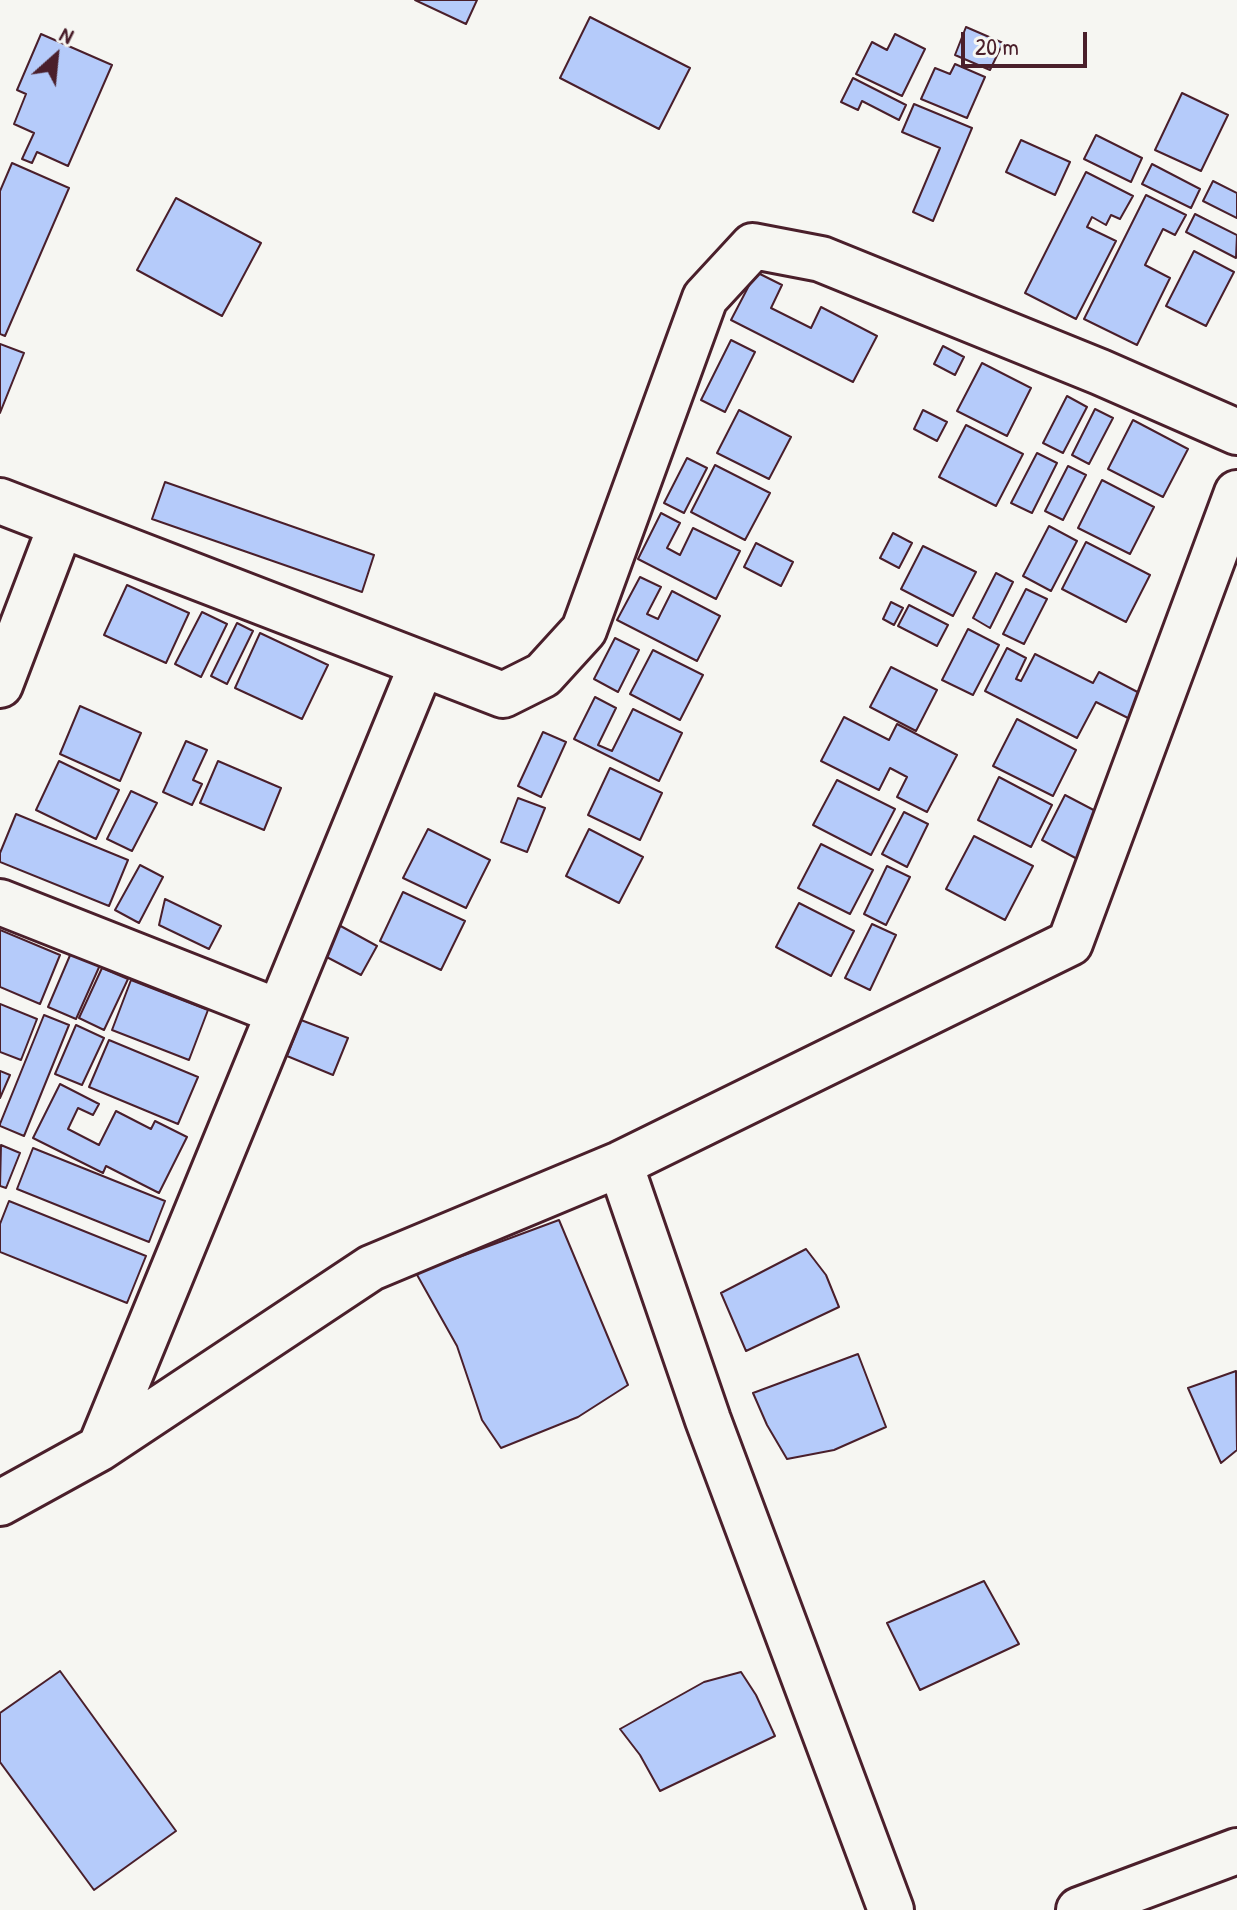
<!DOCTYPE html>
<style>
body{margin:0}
#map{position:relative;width:1237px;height:1910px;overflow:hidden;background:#f6f6f2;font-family:"Patrick Hand",sans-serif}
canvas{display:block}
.north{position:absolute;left:16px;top:16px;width:80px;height:80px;-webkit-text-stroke:6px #f6f6f2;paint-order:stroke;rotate:27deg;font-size:22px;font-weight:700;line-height:32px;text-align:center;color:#4a1f2b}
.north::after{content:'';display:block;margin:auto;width:28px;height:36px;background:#4a1f2b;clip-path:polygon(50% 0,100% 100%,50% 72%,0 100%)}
.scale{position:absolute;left:961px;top:32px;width:126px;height:36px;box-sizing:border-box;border:4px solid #4a1f2b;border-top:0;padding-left:10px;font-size:24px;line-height:28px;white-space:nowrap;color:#4a1f2b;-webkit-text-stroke:6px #f6f6f2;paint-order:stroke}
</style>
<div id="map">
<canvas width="1237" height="1910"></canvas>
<div class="north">N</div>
<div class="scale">20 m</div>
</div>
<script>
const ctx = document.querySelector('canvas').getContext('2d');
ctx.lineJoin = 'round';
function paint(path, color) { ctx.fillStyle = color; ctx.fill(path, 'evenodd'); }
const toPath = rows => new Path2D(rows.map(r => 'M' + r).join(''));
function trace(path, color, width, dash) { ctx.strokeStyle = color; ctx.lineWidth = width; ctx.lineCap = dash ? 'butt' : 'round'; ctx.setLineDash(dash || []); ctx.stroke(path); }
const building = toPath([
 [415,0,477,0,466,24,415,0],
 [590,17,690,68,659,129,560,78,590,17],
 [966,27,1003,43,990,70,955,55,966,27],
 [41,34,112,65,68,166,37,152,32,163,22,159,34,133,14,124,26,94,17,90,41,34],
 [895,34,925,49,902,96,856,74,872,42,887,50,895,34],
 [955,64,985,77,967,118,921,99,935,68,950,74,955,64],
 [853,78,906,105,899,120,862,101,858,110,841,102,853,78],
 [1182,93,1228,115,1201,171,1155,150,1182,93],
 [914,104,972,128,933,221,913,212,940,148,902,132,914,104],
 [1096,135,1142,158,1131,182,1084,159,1096,135],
 [1021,140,1070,162,1055,195,1006,172,1021,140],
 [12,163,69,188,5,336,0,334,0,191,12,163],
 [1152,164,1200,189,1191,208,1142,184,1152,164],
 [1086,172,1133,196,1120,219,1111,215,1106,225,1092,217,1087,227,1116,241,1076,319,1025,293,1086,172],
 [1213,181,1237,193,1237,218,1203,201,1213,181],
 [1146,195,1186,215,1175,235,1163,229,1145,265,1170,278,1137,345,1084,319,1146,195],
 [176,198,261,243,222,316,137,270,176,198],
 [1195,214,1237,235,1236,258,1186,232,1195,214],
 [1194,251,1234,272,1206,326,1166,306,1194,251],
 [756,272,782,285,771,308,811,328,821,307,877,336,853,382,731,320,756,272],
 [731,340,755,352,725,412,701,400,731,340],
 [0,344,24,353,0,413,0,344],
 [943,346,964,357,955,375,934,364,943,346],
 [982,363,1031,388,1007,436,957,411,982,363],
 [1067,396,1087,407,1063,453,1043,443,1067,396],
 [1095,409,1113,418,1089,464,1072,455,1095,409],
 [739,410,791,437,769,479,717,453,739,410],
 [923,410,947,422,937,441,914,429,923,410],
 [1133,420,1188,449,1163,497,1108,469,1133,420],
 [966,425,1023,454,996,506,939,477,966,425],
 [1037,453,1057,463,1032,513,1011,503,1037,453],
 [687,458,707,468,684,513,664,503,687,458],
 [715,465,770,493,745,540,691,512,715,465],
 [1068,466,1086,475,1063,520,1045,511,1068,466],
 [1102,480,1154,507,1130,554,1078,528,1102,480],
 [165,482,374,555,362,592,152,519,165,482],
 [661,513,680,523,667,548,680,555,693,528,740,551,716,599,638,559,661,513],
 [1049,526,1077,541,1051,591,1023,576,1049,526],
 [893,533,912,543,899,568,880,558,893,533],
 [1086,542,1150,575,1126,622,1062,589,1086,542],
 [756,543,793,562,781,586,744,567,756,543],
 [923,546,976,572,953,616,901,589,923,546],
 [996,573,1013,582,990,628,973,618,996,573],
 [640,577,661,587,647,614,658,619,672,591,720,616,697,661,617,620,640,577],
 [127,585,189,613,166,663,104,635,127,585],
 [1026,589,1047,599,1024,644,1003,634,1026,589],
 [891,602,903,608,894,625,883,619,891,602],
 [909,605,948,625,937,646,898,626,909,605],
 [202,612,227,624,201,677,175,664,202,612],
 [237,623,253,631,227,684,211,676,237,623],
 [968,629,999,645,973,695,942,680,968,629],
 [260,633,328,665,302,719,235,688,260,633],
 [615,638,639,650,618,692,594,679,615,638],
 [1007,648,1026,658,1016,679,1021,681,1035,654,1093,683,1099,672,1151,699,1138,723,1096,702,1077,738,985,691,1007,648],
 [653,650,703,675,680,720,630,694,653,650],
 [891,667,937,690,916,731,870,707,891,667],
 [595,697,616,708,598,745,612,751,633,709,682,733,659,781,574,739,595,697],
 [80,706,141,733,120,781,60,754,80,706],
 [844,717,889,740,897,724,957,755,927,812,897,797,907,777,890,768,879,790,821,761,844,717],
 [1017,719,1076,750,1053,796,993,766,1017,719],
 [543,732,566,742,541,797,518,786,543,732],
 [186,741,207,750,193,780,202,784,192,805,163,792,186,741],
 [59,761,119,790,96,839,36,810,59,761],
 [218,761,281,788,264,830,200,803,218,761],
 [610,768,662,793,640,840,588,815,610,768],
 [999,777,1052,805,1031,847,978,820,999,777],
 [837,780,895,809,871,855,813,825,837,780],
 [131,791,157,803,132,851,107,839,131,791],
 [1065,795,1105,816,1081,861,1042,840,1065,795],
 [518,798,545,808,527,852,501,842,518,798],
 [904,812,928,824,907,867,882,854,904,812],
 [16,814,128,860,109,906,0,862,0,853,16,814],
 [428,829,490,860,466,908,403,878,428,829],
 [589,829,643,857,619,903,566,876,589,829],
 [974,836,1033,866,1005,920,946,889,974,836],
 [821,844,873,870,850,914,798,888,821,844],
 [140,865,163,877,139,923,115,910,140,865],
 [887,866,910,877,886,925,864,914,887,866],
 [403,892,465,921,441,970,380,941,403,892],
 [165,899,221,926,209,949,159,925,165,899],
 [799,903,854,931,831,976,776,947,799,903],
 [337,924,377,946,361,975,321,954,337,924],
 [872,924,896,935,870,990,845,978,872,924],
 [0,930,60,955,40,1004,0,987,0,930],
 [71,953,100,965,76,1019,48,1007,71,953],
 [102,968,128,979,104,1030,79,1018,102,968],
 [131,980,208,1010,189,1060,112,1030,131,980],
 [0,1004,37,1019,21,1060,0,1052,0,1004],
 [44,1015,69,1025,24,1136,0,1126,0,1124,44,1015],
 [301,1020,348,1038,333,1075,287,1056,301,1020],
 [76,1025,104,1038,82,1085,55,1074,76,1025],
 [109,1040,198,1077,178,1124,89,1087,109,1040],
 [0,1071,10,1075,0,1098,0,1071],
 [60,1084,99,1104,93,1115,78,1108,68,1129,99,1145,116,1111,151,1129,155,1121,187,1137,159,1193,106,1166,103,1173,33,1138,60,1084],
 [1,1145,20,1153,6,1188,0,1186,1,1145],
 [33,1148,165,1201,149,1242,17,1189,33,1148],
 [9,1201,146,1256,127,1303,0,1252,0,1224,9,1201],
 [559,1220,628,1385,578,1417,501,1448,482,1420,457,1346,416,1273,559,1220],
 [806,1249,826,1275,839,1307,746,1351,721,1293,806,1249],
 [858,1354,886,1427,834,1450,787,1459,767,1425,753,1393,858,1354],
 [1236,1371,1237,1450,1221,1463,1188,1388,1236,1371],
 [984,1581,1019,1644,920,1690,887,1623,984,1581],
 [60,1671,176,1831,94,1890,0,1762,0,1713,60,1671],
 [741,1672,756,1695,775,1736,660,1791,640,1755,620,1729,704,1682,741,1672]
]);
const minor = toPath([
 [0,501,503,695,543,675,584,630,705,298,753,246,821,259,1100,372,1237,432],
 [0,685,61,525],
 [0,902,279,1012],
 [620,1164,708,1420,891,1910],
 [100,1448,422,664],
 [0,1503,100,1448,371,1268,620,1164,1070,943,1237,493],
 [1079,1910,1237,1851]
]);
paint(building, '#b5cbfa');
trace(building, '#4a1f2b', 2);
trace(minor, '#4a1f2b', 50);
trace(minor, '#f6f6f2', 44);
</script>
